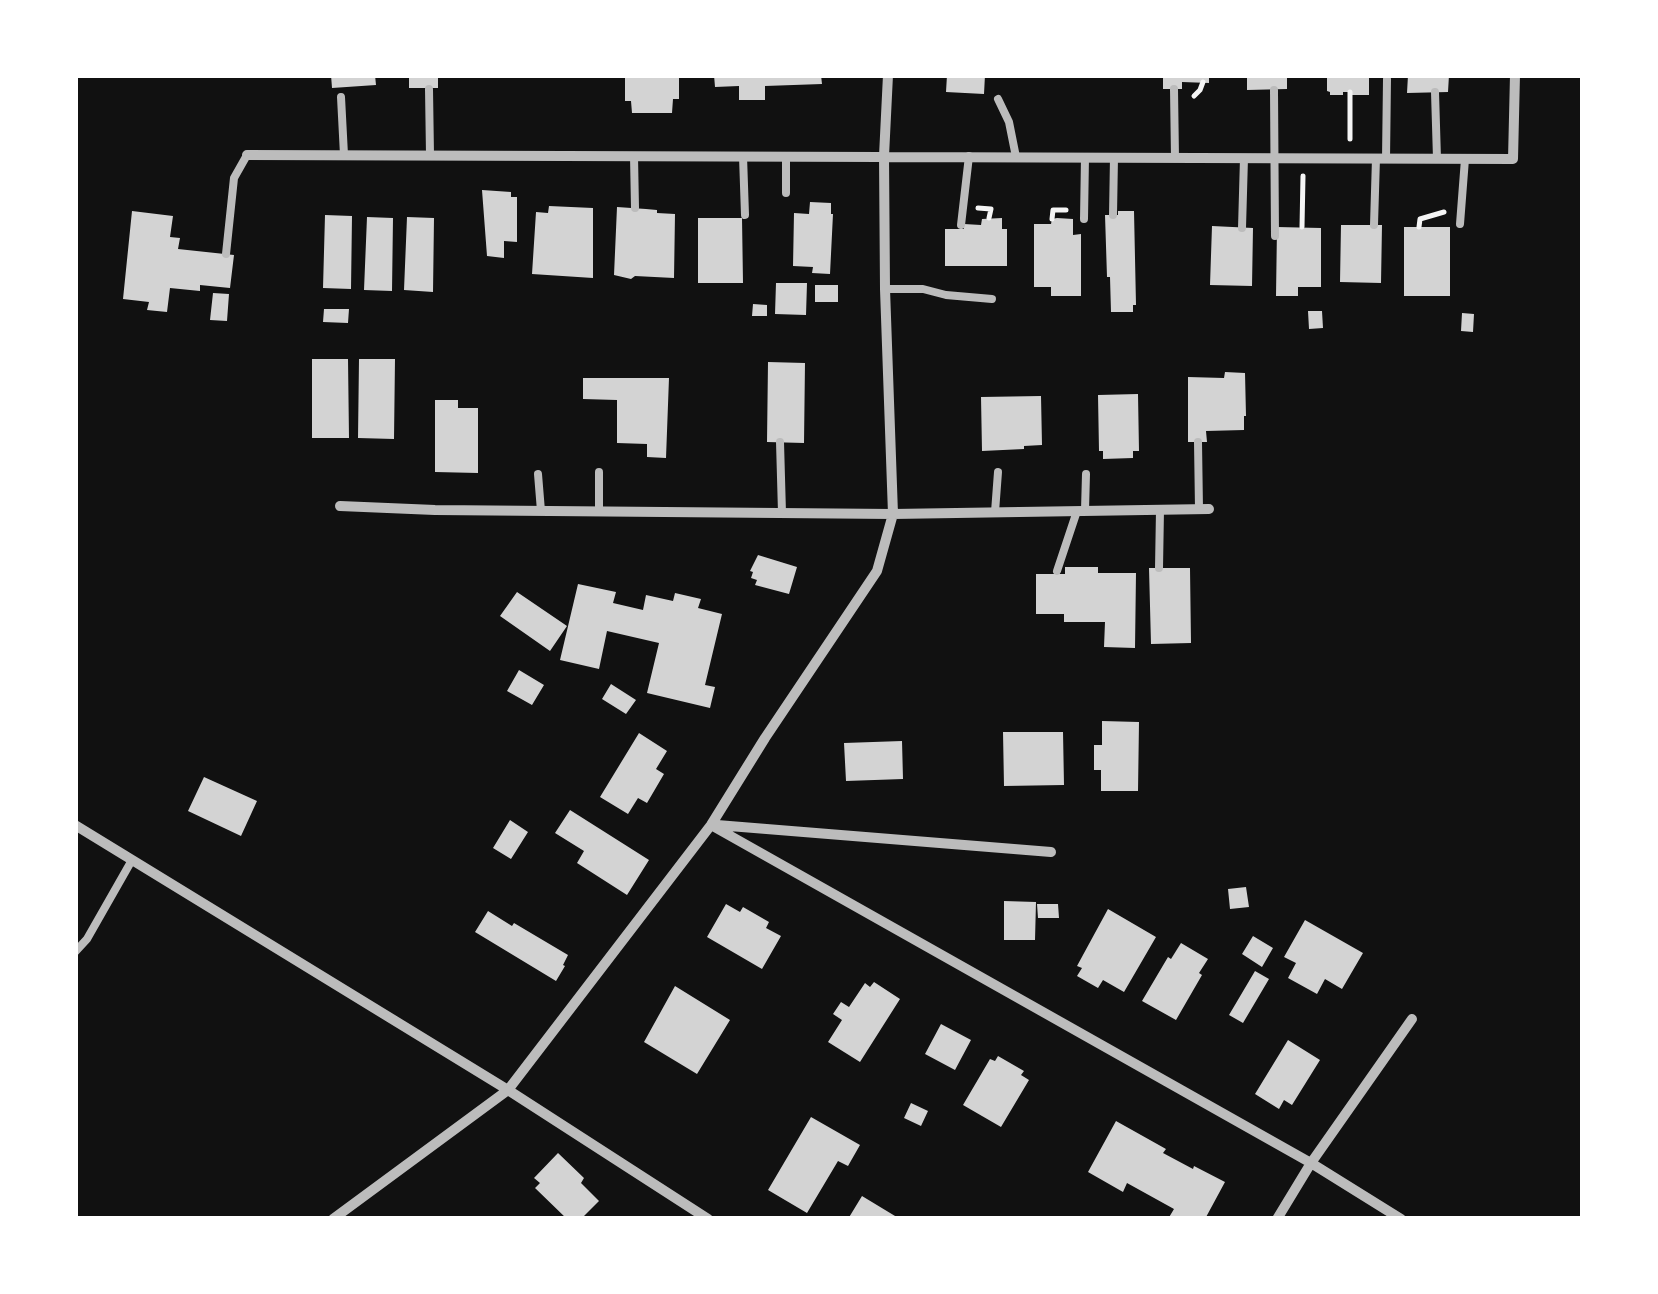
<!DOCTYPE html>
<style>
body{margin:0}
#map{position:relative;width:1658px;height:1294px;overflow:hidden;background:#111;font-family:Quicksand,sans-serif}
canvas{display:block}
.frame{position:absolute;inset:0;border:78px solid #fff;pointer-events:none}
</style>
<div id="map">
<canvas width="1658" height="1294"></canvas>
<div class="frame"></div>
</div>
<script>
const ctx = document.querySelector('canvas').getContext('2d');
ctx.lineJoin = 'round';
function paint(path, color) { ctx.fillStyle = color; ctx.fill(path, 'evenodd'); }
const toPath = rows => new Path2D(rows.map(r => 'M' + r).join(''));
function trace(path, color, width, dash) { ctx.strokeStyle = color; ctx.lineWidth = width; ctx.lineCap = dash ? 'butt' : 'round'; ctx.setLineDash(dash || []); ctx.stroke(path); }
const building = toPath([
 [331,75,375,75,376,85,332,88],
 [409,75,438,75,438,88,409,88],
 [625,75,679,75,679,99,673,99,672,113,632,113,631,101,625,101],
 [714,75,821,75,822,84,765,86,765,100,739,100,739,86,715,87],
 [947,75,985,75,984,94,946,92],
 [1163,75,1209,75,1209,83,1182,82,1182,89,1163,89],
 [1247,75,1287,75,1287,89,1247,90],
 [1327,75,1369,75,1369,95,1352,95,1352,92,1343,92,1343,95,1330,95,1330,92,1327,91],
 [1408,75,1449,75,1448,92,1407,93],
 [482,190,511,192,511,197,517,197,517,242,504,241,504,258,487,256],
 [810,202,831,203,831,214,833,214,830,274,812,273,813,267,793,266,794,213,809,214],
 [549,206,593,208,593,278,532,274,536,212,548,213],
 [617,207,646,209,657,210,657,213,675,214,674,278,635,276,631,279,614,275],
 [132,211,173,216,170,237,180,238,178,249,234,255,230,288,200,285,200,291,170,288,167,312,147,310,149,302,123,299],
 [1118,211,1134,211,1136,305,1133,305,1133,312,1111,312,1110,277,1107,277,1105,215,1118,215],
 [325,215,352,216,351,289,323,288],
 [367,217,393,218,392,291,364,290],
 [407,217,434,218,433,292,404,290],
 [698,218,742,218,743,283,698,283],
 [1002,218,1002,229,1007,229,1007,266,945,266,945,229,964,229,964,224,981,225,982,219],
 [1057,218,1073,219,1073,235,1081,234,1081,296,1051,296,1051,287,1034,287,1034,224,1051,224,1052,219],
 [1341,225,1382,225,1381,283,1340,282],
 [1212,226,1253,228,1252,286,1210,285],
 [1277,227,1321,228,1321,287,1298,287,1298,296,1276,296],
 [1404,227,1450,227,1450,296,1404,296],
 [776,283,807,283,806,315,775,314],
 [815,285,838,285,838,302,815,302],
 [213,293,229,294,227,321,210,320],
 [753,304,767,305,767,316,752,316],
 [324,309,349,309,348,323,323,322],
 [1308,311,1322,311,1323,328,1309,329],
 [1462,313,1474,314,1473,332,1461,331],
 [312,359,348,359,349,438,312,438],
 [359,359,395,359,394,439,358,438],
 [768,362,805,363,804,443,767,442],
 [1225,372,1245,373,1246,416,1244,416,1244,430,1206,431,1207,442,1188,442,1188,377,1224,378],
 [583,378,669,378,666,458,647,457,647,444,617,443,617,400,583,399],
 [1138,394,1139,451,1133,451,1133,458,1103,459,1103,451,1099,451,1098,395],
 [1041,396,1042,445,1024,446,1024,449,982,451,981,397],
 [435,400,458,400,458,408,478,408,478,473,435,472],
 [758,555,797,567,789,594,755,585,757,580,751,578,753,572,750,571],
 [1065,567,1098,567,1098,573,1136,573,1135,648,1104,647,1105,622,1064,622,1064,614,1036,614,1036,574,1065,574],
 [1149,568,1190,568,1191,643,1151,644],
 [578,584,616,592,613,603,643,610,646,595,673,601,675,593,701,599,698,608,722,614,705,685,715,687,710,708,647,693,659,643,607,631,599,669,560,660],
 [517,592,567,626,550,651,500,616],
 [519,670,544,685,532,705,507,691],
 [611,684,636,700,626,714,602,699],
 [1102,721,1139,722,1138,791,1101,791,1101,770,1094,770,1094,745,1102,745],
 [1003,732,1063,732,1064,785,1004,786],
 [639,733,667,751,656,769,664,774,647,803,638,798,628,814,600,797],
 [902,741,903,779,846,781,844,743],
 [204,777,257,801,241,836,188,811],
 [570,810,649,860,627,895,577,863,584,851,555,833],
 [510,820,528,832,511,859,493,848],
 [1246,887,1249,907,1230,909,1228,889],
 [1004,901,1036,902,1035,940,1004,940],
 [726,904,740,912,743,907,769,922,766,928,781,936,762,969,707,937],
 [1037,904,1058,904,1059,918,1038,918],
 [1108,909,1156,937,1124,992,1103,980,1098,988,1077,976,1082,968,1077,966],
 [488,911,512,926,514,923,568,955,563,965,565,966,556,981,475,932],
 [1305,920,1363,953,1342,989,1325,979,1317,994,1288,978,1296,963,1284,957],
 [1253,936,1273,948,1262,967,1242,954],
 [1181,943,1208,959,1199,973,1202,975,1176,1020,1142,1001,1168,957,1171,959],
 [1255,971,1269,979,1243,1023,1229,1015],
 [874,982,900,999,860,1062,828,1042,842,1020,833,1014,841,1002,849,1007,865,983,870,987],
 [675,986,730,1020,697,1074,644,1042],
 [941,1024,971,1040,955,1070,925,1054],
 [1288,1040,1320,1060,1292,1105,1284,1100,1279,1109,1255,1094],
 [998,1056,1024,1071,1021,1075,1029,1080,1001,1127,963,1105,990,1059,995,1061],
 [911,1103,928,1111,921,1126,904,1118],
 [811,1117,860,1145,848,1166,838,1161,807,1213,768,1190],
 [1116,1121,1166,1149,1163,1153,1193,1169,1194,1166,1225,1182,1205,1219,1168,1219,1174,1209,1127,1183,1123,1192,1088,1172],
 [558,1153,584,1178,581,1183,599,1201,581,1219,567,1219,535,1188,540,1183,534,1178],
 [862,1196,900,1219,848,1219]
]);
const path = toPath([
 [1194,96,1200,90,1203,82],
 [1350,139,1350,92],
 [978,208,991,209,989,218],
 [1052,219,1053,210,1066,210],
 [1302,227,1303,176],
 [1419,227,1420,219,1444,212]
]);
const service = toPath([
 [429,89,430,155],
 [1174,89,1175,158],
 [1274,90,1275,236],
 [1435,92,1437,159],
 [341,97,344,155],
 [998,99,1009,122,1016,157],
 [634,156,635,208],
 [743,156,745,215],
 [1386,159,1387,79],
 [786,193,786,156],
 [1113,215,1114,157],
 [1084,219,1085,157],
 [1460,224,1465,159],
 [961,225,969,156],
 [1374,225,1376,158],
 [1242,228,1244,158],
 [226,254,234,178,247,155],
 [885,289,923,289,946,295,992,299],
 [780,442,782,513],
 [1198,442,1199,509],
 [538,474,541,511],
 [1085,510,1086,474],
 [599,511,599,472],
 [995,512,998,472],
 [1159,568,1160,510],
 [1057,571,1077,511],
 [75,952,87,939,132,860]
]);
const minor = toPath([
 [247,155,1513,159,1515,75],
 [340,506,435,510,893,514,1209,509],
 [75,825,508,1090,708,1219],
 [711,825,1311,1163,1401,1219],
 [717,825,1051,852],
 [333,1219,508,1090,711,825,765,738,877,571,893,514,885,289,884,156,888,75],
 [1277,1219,1311,1163,1412,1019]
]);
paint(building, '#d3d3d3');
trace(path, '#f5f5f5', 5);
trace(service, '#bcbcbc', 8);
trace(minor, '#bcbcbc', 10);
</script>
